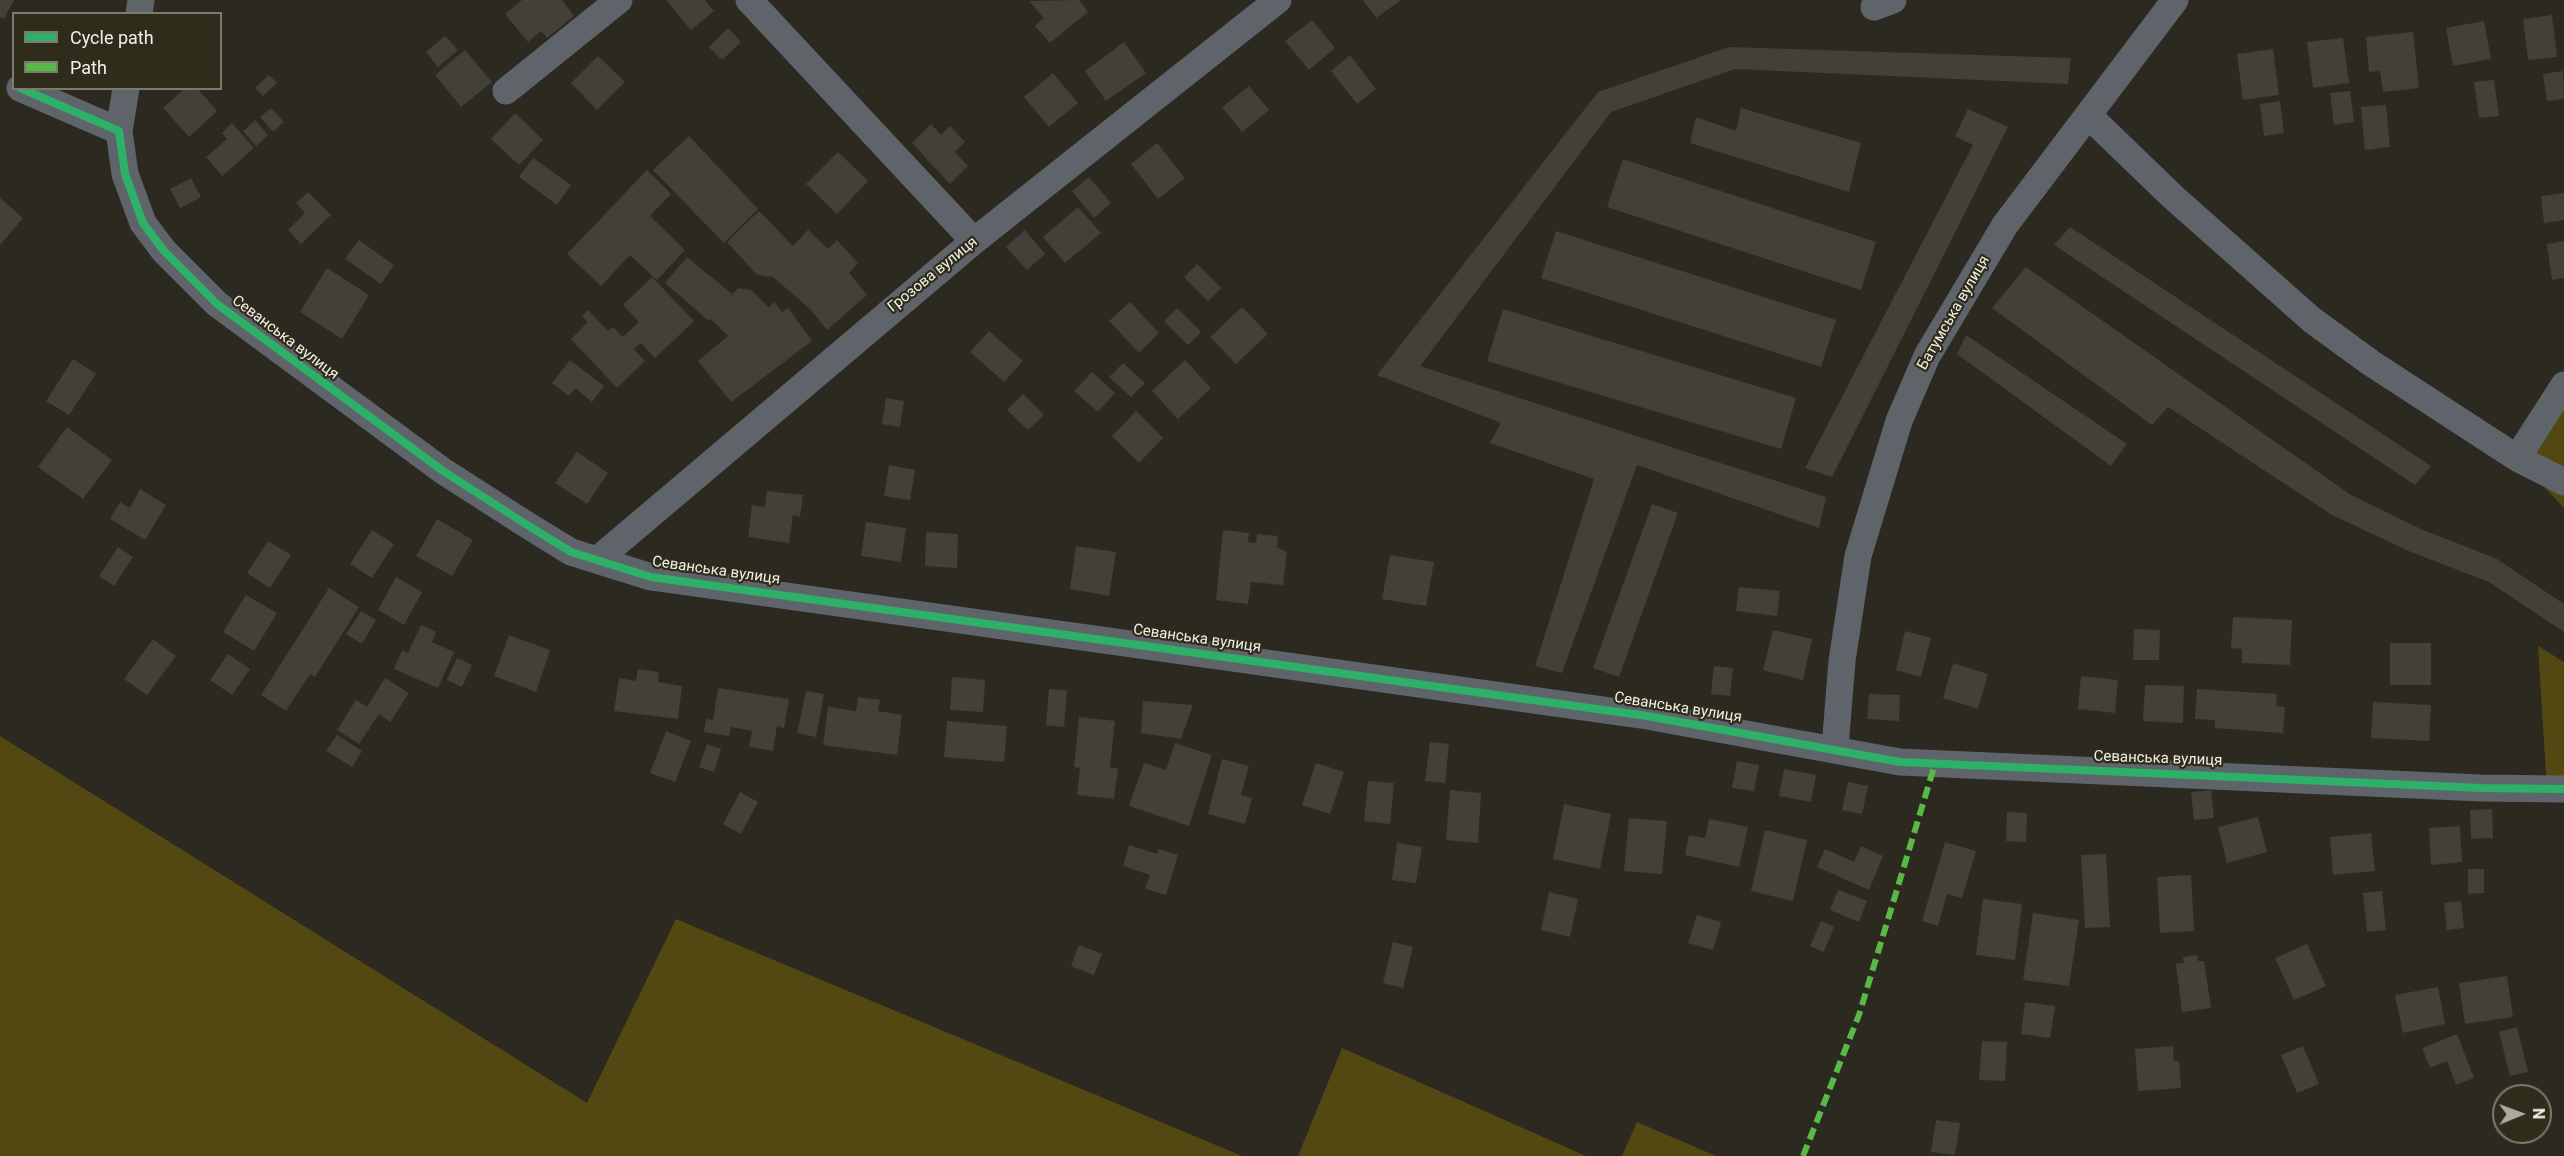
<!DOCTYPE html>
<meta charset="utf-8">
<style>
body{margin:0}
#map{position:relative;width:2564px;height:1156px;overflow:hidden;background:#2b2920;font-family:Roboto,sans-serif}
canvas{display:block}
.legend{position:absolute;left:12px;top:12px;width:210px;height:78px;box-sizing:border-box;background:#2f2c1c;border:2px solid #7d7b6d;margin:0;padding:8px 10px;list-style:none;font-size:18px;color:#f3f1e7}
.legend li{display:flex;align-items:center;gap:12px;height:30px}
.legend b{width:30px;border:2px solid #7d7b6d}
.north{position:absolute;left:2492px;top:1084px;width:60px;height:60px;box-sizing:border-box;background:#2f2c1c;border:2px solid #7d7b6d;border-radius:50%;rotate:89deg;font-size:16px;font-weight:700;line-height:24px;text-align:center;color:#f3f1e7}
.north::after{content:'';display:block;margin:auto;width:21px;height:27px;background:#adaba1;clip-path:polygon(50% 0,100% 100%,50% 72%,0 100%)}
</style>
<div id="map">
<canvas width="2564" height="1156"></canvas>
<ul class="legend">
<li><b style="height:8px;background:#2db169"></b>Cycle path</li>
<li><b style="height:8px;background:#58b947"></b>Path</li>
</ul>
<div class="north">N</div>
</div>
<script>
const ctx = document.querySelector('canvas').getContext('2d');
ctx.lineJoin = 'round';
function paint(path, color) { ctx.fillStyle = color; ctx.fill(path, 'evenodd'); }
const toPath = rows => new Path2D(rows.map(r => 'M' + r).join(''));
function trace(path, color, width, dash) { ctx.strokeStyle = color; ctx.lineWidth = width; ctx.lineCap = dash ? 'butt' : 'round'; ctx.setLineDash(dash || []); ctx.stroke(path); }
function label(font, color, halo, rows, align = 'center') {
  ctx.font = font + ' Roboto,sans-serif'; ctx.lineWidth = 4.5; ctx.setLineDash([]); ctx.textBaseline = 'middle'; ctx.strokeStyle = halo; ctx.fillStyle = color; for (const [text, x, y, turn = 0] of rows) {
    ctx.save(); ctx.translate(x, y); ctx.rotate((+turn || 0) * Math.PI / 180); ctx.textAlign = isNaN(turn) ? turn : align; if (halo) ctx.strokeText(text, 0, 0); ctx.fillText(text, 0, 0); ctx.restore();
  }
}
const green = toPath([
 [2564,385,2564,508,2517,458],
 [2538,646,2564,662,2564,789,2547,790],
 [0,736,587,1103,676,919,1242,1156,0,1156],
 [1342,1048,1586,1156,1298,1156],
 [1637,1122,1716,1156,1622,1156]
]);
const building = toPath([
 [0,0,14,0,4,19,0,17],
 [522,0,562,0,574,16,547,38,541,31,528,42,505,14],
 [666,0,705,0,714,11,691,30],
 [1079,0,1088,12,1050,43,1035,26,1044,18,1029,1],
 [1363,0,1401,0,1376,18],
 [2552,15,2557,57,2528,60,2523,19],
 [1312,20,1335,48,1309,70,1285,41],
 [2484,21,2491,59,2453,66,2446,28],
 [728,28,741,42,722,60,709,47],
 [2413,32,2419,88,2383,92,2380,71,2369,72,2366,37],
 [445,36,458,50,438,67,426,52],
 [2343,38,2349,83,2313,88,2307,42],
 [1124,42,1146,73,1106,101,1085,71],
 [1729,47,2071,58,2068,84,1735,69,1611,112,1420,366,1826,497,1819,528,1637,465,1562,673,1535,666,1594,479,1490,443,1501,423,1377,375,1598,92],
 [2273,49,2279,95,2243,100,2237,54],
 [465,50,492,82,461,107,435,75],
 [1350,55,1376,89,1357,104,1331,71],
 [598,56,625,82,597,110,571,83],
 [2563,71,2564,99,2547,101,2543,74],
 [1053,73,1078,103,1049,127,1024,97],
 [269,75,277,83,263,96,255,88],
 [2494,80,2499,116,2479,118,2474,82],
 [1249,86,1269,110,1242,132,1222,107],
 [185,88,197,88,217,111,189,137,163,108],
 [2350,91,2354,122,2334,125,2330,93],
 [2280,101,2284,133,2264,136,2260,104],
 [2386,105,2390,147,2365,150,2361,107],
 [271,108,284,122,273,132,260,117],
 [1741,108,1861,143,1849,192,1690,143,1696,117,1736,131],
 [1968,109,2008,127,1832,477,1805,468,1973,145,1955,136],
 [515,113,543,140,519,165,491,139],
 [255,120,268,135,256,146,243,131],
 [232,123,254,148,222,176,206,157,227,139,222,133],
 [931,124,941,135,950,126,965,142,955,152,968,166,950,184,912,143],
 [689,136,758,209,724,243,653,170],
 [1157,143,1185,178,1158,199,1131,164],
 [838,152,868,181,837,214,806,184],
 [533,158,571,185,557,205,519,177],
 [1623,159,1876,242,1861,290,1607,207],
 [647,170,671,194,650,216,685,250,657,280,630,255,601,286,567,254],
 [1089,177,1111,203,1094,218,1072,191],
 [191,178,201,197,180,208,170,189],
 [308,192,331,215,301,244,288,230,305,213,296,203],
 [2564,193,2564,220,2544,223,2541,196],
 [0,198,23,218,0,245],
 [1078,207,1101,233,1065,263,1043,237],
 [759,211,793,246,808,230,828,249,837,240,858,263,849,273,867,295,827,330,810,309,773,277,757,275,727,242],
 [2070,227,2431,466,2415,485,2054,245],
 [1025,230,1045,254,1027,270,1006,247],
 [1556,231,1836,320,1821,367,1541,278],
 [359,240,394,265,381,284,345,259],
 [2564,241,2564,278,2552,280,2547,244],
 [687,257,732,294,727,301,738,288,751,290,769,308,774,302,782,312,788,308,812,341,731,402,698,361,728,336,711,319,709,321,665,283],
 [1197,264,1221,288,1208,301,1184,277],
 [2026,267,2351,495,2421,529,2497,559,2564,604,2564,632,2489,582,2411,552,2332,515,2168,407,2152,425,1992,308],
 [327,268,369,295,342,339,300,312],
 [652,277,694,321,655,358,641,343,634,349,645,361,617,388,571,339,588,322,582,316,588,310,608,331,613,327,623,337,639,322,623,305],
 [1130,302,1159,333,1139,353,1109,321],
 [1242,307,1268,334,1236,364,1210,337],
 [1177,308,1201,332,1188,345,1164,321],
 [1503,309,1796,398,1781,449,1487,361],
 [989,331,1023,361,1004,382,970,352],
 [1966,335,2127,444,2111,466,1957,354],
 [73,359,96,374,69,415,46,401],
 [570,360,604,386,592,402,575,388,569,396,552,383],
 [1185,360,1211,388,1178,419,1152,391],
 [1123,363,1145,383,1131,397,1109,377],
 [1092,372,1115,393,1098,412,1074,391],
 [1023,394,1044,415,1028,430,1007,410],
 [886,398,904,401,900,427,882,424],
 [1136,411,1163,438,1139,463,1112,436],
 [67,427,112,460,83,499,38,467],
 [577,452,608,473,587,504,555,483],
 [889,465,915,470,910,500,884,496],
 [140,489,166,505,145,540,110,519,120,502,130,508],
 [767,491,803,495,800,517,793,515,789,543,748,537,752,505,765,507],
 [1652,504,1678,513,1619,677,1593,668],
 [437,519,473,540,452,576,416,556],
 [866,522,906,528,901,562,861,556],
 [372,530,394,544,372,578,350,564],
 [1223,530,1249,533,1248,542,1256,543,1257,534,1278,536,1277,547,1287,552,1283,585,1251,582,1248,604,1216,600],
 [926,532,958,534,957,568,925,566],
 [268,541,291,555,270,588,247,573],
 [1076,546,1116,552,1109,596,1070,589],
 [118,547,133,557,114,586,99,576],
 [1390,555,1434,562,1426,606,1382,599],
 [396,577,422,592,404,625,378,610],
 [1739,587,1780,591,1777,616,1736,611],
 [329,588,359,607,315,677,310,674,286,711,261,695],
 [246,595,277,613,254,651,223,632],
 [361,611,376,620,362,644,346,634],
 [2233,617,2292,620,2290,665,2242,663,2242,649,2231,648],
 [421,625,436,632,432,642,454,652,438,688,394,669,402,650,408,653],
 [2134,629,2160,630,2159,660,2133,660],
 [1773,630,1812,639,1803,680,1763,670],
 [1905,631,1931,638,1921,677,1896,670],
 [509,635,550,650,536,692,494,676],
 [153,639,176,656,147,695,124,679],
 [2390,643,2431,643,2431,685,2390,685],
 [228,654,250,669,232,695,210,680],
 [457,658,472,665,462,687,447,680],
 [1953,663,1988,674,1978,709,1943,698],
 [1714,666,1733,668,1730,696,1711,694],
 [638,669,659,672,658,682,682,686,678,719,614,711,619,678,636,681],
 [2081,676,2118,680,2115,713,2078,709],
 [952,677,985,680,983,712,950,710],
 [385,678,409,693,390,722,379,714,359,744,337,730,356,700,367,707],
 [2145,685,2184,686,2183,723,2143,721],
 [718,688,789,699,784,728,777,726,773,751,749,747,752,731,731,727,729,736,704,732,706,719,713,720],
 [1049,689,1067,690,1064,727,1046,725],
 [2197,689,2277,694,2276,706,2285,707,2283,733,2215,728,2215,720,2195,719],
 [806,691,824,694,816,737,797,733],
 [1869,694,1900,695,1899,721,1867,719],
 [858,697,880,700,878,711,902,715,897,755,823,745,828,707,856,711],
 [1143,701,1193,705,1181,739,1141,733],
 [2373,702,2431,705,2429,741,2371,738],
 [1079,717,1115,721,1110,768,1118,768,1114,799,1077,795,1080,768,1074,767],
 [947,721,1007,726,1004,762,944,757],
 [666,731,691,741,675,782,650,773],
 [337,735,362,751,352,767,326,751],
 [1430,742,1449,744,1445,783,1425,781],
 [1175,743,1212,755,1189,826,1129,806,1144,763,1166,770],
 [707,744,721,749,714,772,699,767],
 [1222,759,1249,766,1241,795,1252,798,1245,824,1208,814],
 [1737,761,1759,765,1754,791,1732,788],
 [1316,763,1344,772,1330,814,1302,805],
 [1784,769,1816,775,1811,802,1779,796],
 [1368,781,1394,783,1390,824,1364,821],
 [1848,782,1868,786,1862,814,1842,810],
 [1450,790,1481,793,1478,843,1446,840],
 [2211,790,2214,818,2194,820,2191,792],
 [740,792,758,802,741,834,723,824],
 [1564,804,1611,814,1600,869,1553,859],
 [2492,809,2493,838,2471,839,2470,810],
 [2007,812,2027,813,2026,842,2006,841],
 [2258,817,2267,852,2227,863,2218,827],
 [1629,818,1667,821,1662,874,1624,871],
 [1709,819,1748,827,1739,867,1685,855,1689,835,1705,838],
 [2460,826,2462,862,2431,865,2429,828],
 [1765,830,1807,840,1793,901,1751,891],
 [2371,833,2375,871,2333,875,2330,837],
 [1945,842,1976,851,1962,898,1947,894,1938,926,1922,921],
 [1397,843,1422,847,1416,883,1392,880],
 [1129,845,1157,854,1158,849,1178,855,1166,895,1145,889,1150,875,1123,866],
 [1861,846,1883,856,1869,890,1817,867,1825,849,1854,862],
 [2106,854,2110,927,2085,928,2081,855],
 [2468,869,2484,869,2484,893,2468,894],
 [2191,875,2194,931,2160,933,2157,877],
 [1838,890,1867,901,1859,922,1830,910],
 [2382,891,2386,930,2367,932,2363,893],
 [1549,892,1578,899,1570,937,1541,930],
 [1983,899,2022,904,2015,960,1976,955],
 [2461,901,2464,928,2447,930,2444,903],
 [2033,913,2079,920,2069,986,2023,980],
 [1697,915,1721,922,1713,950,1688,943],
 [1821,921,1834,927,1824,952,1810,946],
 [1393,942,1413,947,1403,988,1383,983],
 [2307,944,2326,986,2294,1000,2275,958],
 [1079,945,1102,954,1094,975,1071,966],
 [2197,955,2198,961,2204,961,2211,1008,2182,1012,2176,964,2184,963,2183,957],
 [2507,976,2513,1017,2465,1024,2459,983],
 [2438,987,2445,1024,2403,1033,2395,995],
 [2025,1002,2055,1006,2050,1038,2021,1034],
 [2517,1027,2528,1072,2510,1076,2499,1032],
 [2457,1034,2474,1078,2456,1085,2447,1061,2430,1068,2422,1048],
 [1982,1041,2007,1042,2005,1081,1979,1080],
 [2173,1046,2174,1061,2179,1061,2181,1088,2138,1091,2135,1049],
 [2303,1046,2319,1084,2297,1093,2281,1055],
 [1936,1120,1960,1123,1955,1155,1931,1152]
]);
const minor = toPath([
 [749,0,974,241],
 [1874,7,1893,0],
 [139,14,141,0],
 [20,88,119,131,125,174,143,223,164,251,217,304,443,471,524,523,571,552,651,577,1647,716,1900,762,2481,788,2564,789],
 [506,91,619,0],
 [2088,115,2173,197,2312,320,2371,363,2517,458,2564,482],
 [119,131,126,88],
 [2517,458,2564,385],
 [597,560,974,241,1278,0],
 [1835,748,1842,661,1858,556,1899,421,1927,356,2005,225,2175,0]
]);
const quiet = toPath([
 [1803,1156,1859,1015,1935,764]
]);
const cycleway = toPath([
 [20,88,119,131,125,174,143,223,164,251,217,304,443,471,524,523,571,552,651,577,1647,716,1900,762,2481,788,2564,789]
]);
const streetNames = [
 ["Грозова вулиця",933,275,-39],
 ["Батумська вулиця",1954,313,-60],
 ["Севанська вулиця",285,338,37],
 ["Севанська вулиця",716,571,8],
 ["Севанська вулиця",1197,639,8],
 ["Севанська вулиця",1678,708,9],
 ["Севанська вулиця",2158,759,2]
];
paint(green, '#544812');
paint(building, '#424039');
trace(minor, '#5f646a', 27);
trace(quiet, '#58b947', 6, [12, 6]);
trace(cycleway, '#2db169', 8);
label('15px', '#f3f1e7', '#2f2c1c', streetNames);
</script>
